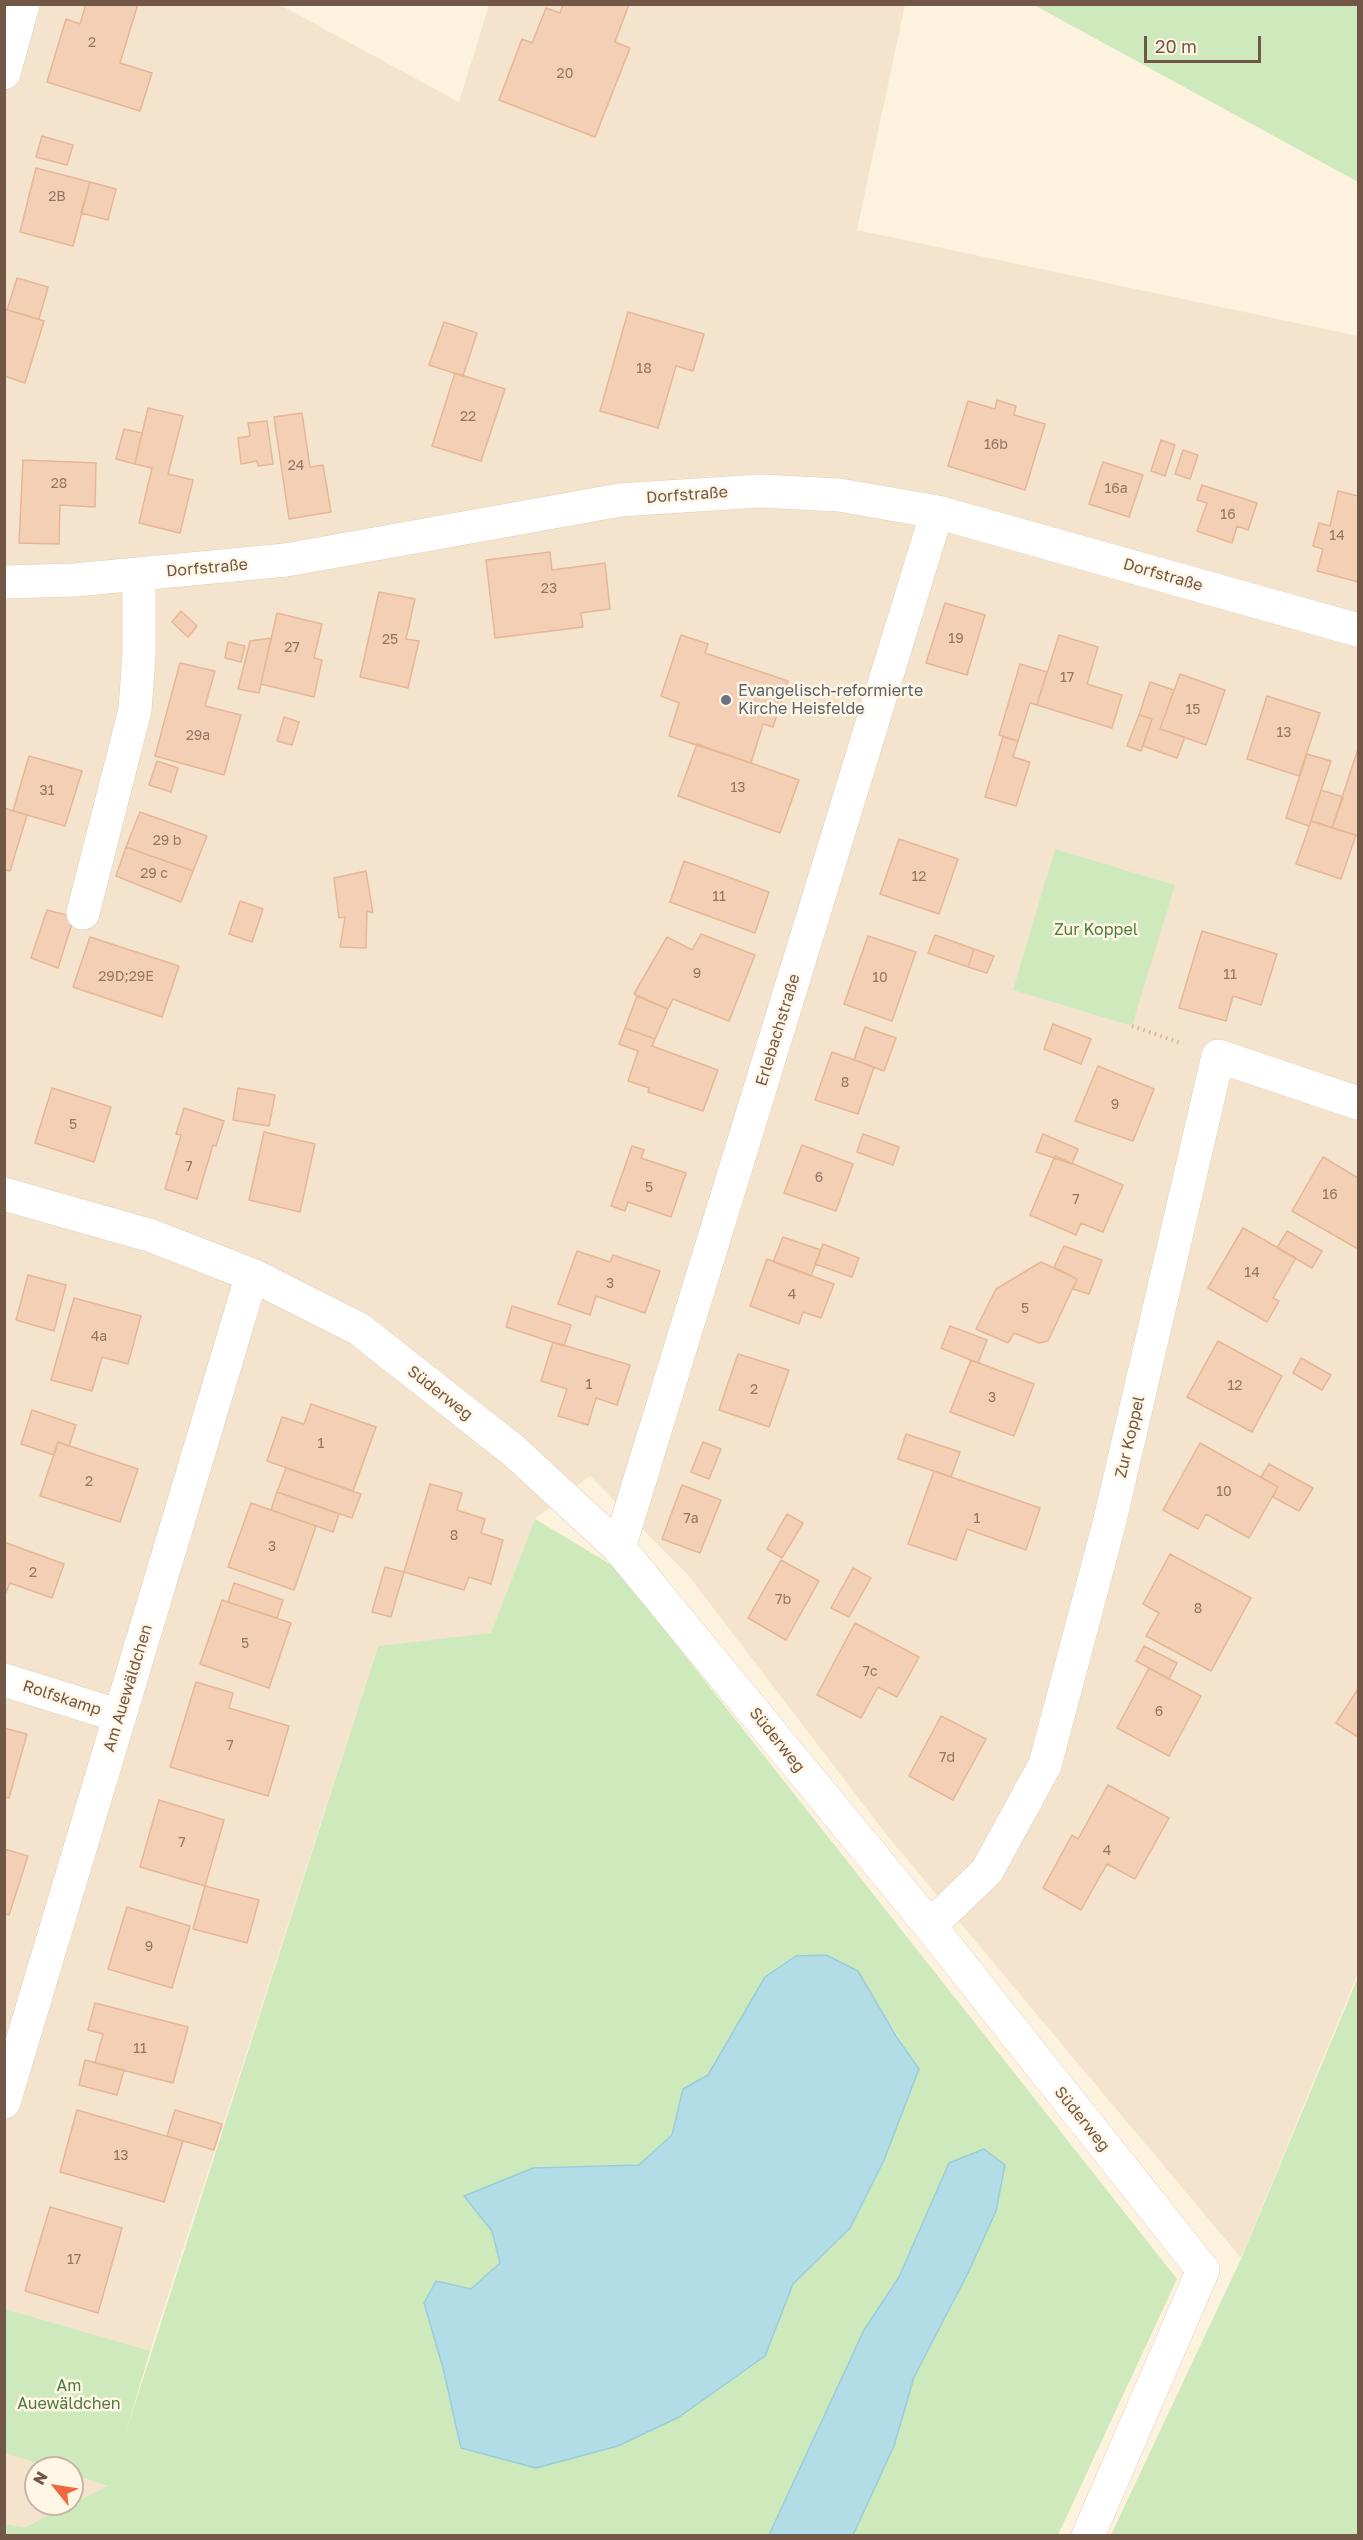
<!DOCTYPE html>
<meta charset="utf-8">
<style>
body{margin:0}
#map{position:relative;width:1363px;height:2540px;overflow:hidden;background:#fdf2de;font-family:"Golos Text",sans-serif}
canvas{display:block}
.frame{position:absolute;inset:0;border:6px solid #735746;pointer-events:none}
.north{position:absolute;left:24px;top:2456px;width:60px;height:60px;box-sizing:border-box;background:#fff6e5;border:2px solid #c7b6a5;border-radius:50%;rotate:300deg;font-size:16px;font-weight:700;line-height:24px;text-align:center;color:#735746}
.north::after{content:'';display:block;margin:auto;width:21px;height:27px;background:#ec6a3e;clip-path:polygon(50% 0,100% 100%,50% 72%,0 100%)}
.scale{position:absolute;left:1144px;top:36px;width:117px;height:27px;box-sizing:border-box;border:3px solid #735746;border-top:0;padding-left:8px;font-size:18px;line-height:21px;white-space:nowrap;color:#735746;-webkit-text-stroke:4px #fff6e5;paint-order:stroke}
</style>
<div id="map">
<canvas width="1363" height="2540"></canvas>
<div class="frame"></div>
<div class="north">N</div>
<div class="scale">20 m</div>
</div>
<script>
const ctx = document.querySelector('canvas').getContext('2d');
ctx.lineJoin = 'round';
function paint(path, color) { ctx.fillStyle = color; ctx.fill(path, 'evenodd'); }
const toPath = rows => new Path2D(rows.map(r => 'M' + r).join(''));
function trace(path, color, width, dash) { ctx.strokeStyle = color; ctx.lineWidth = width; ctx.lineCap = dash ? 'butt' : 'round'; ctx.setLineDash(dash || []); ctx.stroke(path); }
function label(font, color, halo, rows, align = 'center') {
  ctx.font = font + ' "Golos Text",sans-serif'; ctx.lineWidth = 5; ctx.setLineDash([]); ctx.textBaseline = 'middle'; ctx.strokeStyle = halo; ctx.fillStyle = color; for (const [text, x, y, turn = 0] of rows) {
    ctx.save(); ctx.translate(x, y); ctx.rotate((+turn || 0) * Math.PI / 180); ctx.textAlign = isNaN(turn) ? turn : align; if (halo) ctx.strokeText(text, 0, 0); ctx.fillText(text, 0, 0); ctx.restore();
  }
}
const residential = toPath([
 [4,5,280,5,459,102,489,5,905,5,857,230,1358,336,1358,1973,1241,2258,889,1838,688,1575,590,1476,535,1519,491,1634,378,1646,150,2351,109,2486,72,2504,72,2468,36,2468,36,2504,72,2504,25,2527,5,2524]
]);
const green = toPath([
 [1034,5,1358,5,1358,182],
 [1055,849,1175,885,1132,1026,1013,990],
 [535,1519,615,1567,1177,2279,1058,2535,853,2535,894,2446,914,2377,968,2273,899,2277,864,2330,769,2535,5,2536,4,2524,25,2527,108,2486,72,2474,72,2468,53,2468,5,2453,5,2309,150,2351,125,2435,378,1646,491,1633],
 [826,1955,878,2006,919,2069,884,2160,850,2228,793,2284,765,2356,679,2417,618,2446,443,2368,424,2303,436,2281,471,2289,500,2263,492,2231,464,2197,533,2168,639,2165,672,2135,683,2089,708,2075,765,1977,796,1956],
 [1358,1977,1358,2535,1111,2535,1241,2259]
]);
const water = toPath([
 [826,1955,858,1971,896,2036,919,2069,884,2160,850,2228,793,2284,765,2356,679,2417,618,2446,536,2468,461,2448,443,2368,424,2303,436,2281,471,2289,500,2263,492,2231,464,2196,533,2168,639,2165,672,2135,683,2089,708,2075,765,1977,796,1956,826,1955],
 [984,2149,1005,2165,996,2211,968,2273,914,2377,894,2446,853,2535,769,2535,864,2330,899,2277,949,2163,984,2149]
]);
const building = toPath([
 [86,4,138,4,120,63,152,73,140,111,47,82,66,19,80,24,86,4],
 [563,4,629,4,615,42,630,48,595,137,499,100,522,39,532,43,546,8,560,13,563,4],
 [42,136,73,145,67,165,36,157,42,136],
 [36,168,90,182,73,246,20,232,36,168],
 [90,182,116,189,108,220,81,213,90,182],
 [17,278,48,287,39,319,7,310,17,278],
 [4,309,44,321,25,383,4,376,4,309],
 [628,312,704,334,693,371,676,366,658,428,600,411,628,312],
 [444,322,477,333,463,376,429,365,444,322],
 [455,373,505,389,481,461,432,446,455,373],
 [997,400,1016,406,1014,415,1045,424,1025,490,948,466,968,401,995,409,997,400],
 [148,408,183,416,168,474,193,480,180,533,139,523,152,468,135,464,148,408],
 [302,413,310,467,323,465,331,512,289,519,274,417,302,413],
 [267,421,273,464,258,466,257,461,241,464,238,438,250,436,248,423,267,421],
 [124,429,142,433,135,464,116,459,124,429],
 [1161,440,1175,445,1165,476,1151,471,1161,440],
 [1183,450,1198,455,1190,479,1175,474,1183,450],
 [23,460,96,463,95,507,60,505,59,544,19,543,23,460],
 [1103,462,1143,475,1129,517,1089,504,1103,462],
 [1202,485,1257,503,1248,530,1237,526,1232,543,1197,531,1207,503,1197,500,1202,485],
 [1338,491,1358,496,1358,582,1317,571,1323,549,1313,546,1319,523,1330,526,1338,491],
 [550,552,552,570,605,563,610,609,581,613,583,627,495,638,486,560,550,552],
 [379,592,415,599,406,639,419,641,408,688,360,677,379,592],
 [945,603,985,615,967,675,926,663,945,603],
 [181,611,197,626,188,637,172,622,181,611],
 [277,613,322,624,314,658,322,660,314,697,261,684,277,613],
 [681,635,708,644,705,653,788,681,773,727,763,724,751,763,669,736,679,703,661,696,681,635],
 [1059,635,1098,647,1087,684,1122,695,1112,728,1037,705,1059,635],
 [271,638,259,693,238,689,250,641,271,638],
 [228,642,245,646,241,662,225,658,228,642],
 [180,663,215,671,205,706,241,715,224,775,155,756,180,663],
 [1020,664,1047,672,1037,705,1030,703,1018,741,999,735,1020,664],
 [1180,674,1225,690,1206,745,1160,729,1180,674],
 [1150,682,1174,690,1160,729,1185,737,1177,758,1143,746,1152,719,1139,715,1150,682],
 [1267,696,1320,713,1299,776,1247,759,1267,696],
 [1139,715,1152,719,1141,751,1127,746,1139,715],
 [284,717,299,722,292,745,277,741,284,717],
 [1003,737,1018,741,1013,757,1030,762,1016,806,985,797,1003,737],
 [697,744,799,780,780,833,678,796,697,744],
 [1358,749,1358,836,1332,828,1358,749],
 [1307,754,1331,761,1309,826,1286,818,1307,754],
 [29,756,82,771,65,826,13,811,29,756],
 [157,761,178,768,171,792,149,785,157,761],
 [1321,790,1343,797,1332,828,1311,821,1321,790],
 [4,808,27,815,10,871,4,870,4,808],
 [140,812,207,836,193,871,126,847,140,812],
 [1311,821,1356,835,1341,879,1296,864,1311,821],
 [899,839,958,859,939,914,880,894,899,839],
 [126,847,193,871,181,902,116,876,126,847],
 [684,861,769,892,755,933,670,902,684,861],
 [366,871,373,913,367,911,366,948,340,947,345,917,339,918,334,878,366,871],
 [240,901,263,909,252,942,229,934,240,901],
 [47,910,74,917,58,968,31,958,47,910],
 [1202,931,1277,954,1261,1005,1233,996,1226,1021,1179,1008,1202,931],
 [701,934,755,955,729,1021,673,999,668,1009,634,994,667,937,692,950,701,934],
 [935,935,974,949,968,967,928,953,935,935],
 [868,936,916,952,892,1021,844,1004,868,936],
 [90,937,179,966,162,1017,73,987,90,937],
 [974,949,994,956,987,973,968,967,974,949],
 [637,996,668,1009,655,1039,625,1028,637,996],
 [1053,1024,1091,1039,1081,1064,1044,1049,1053,1024],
 [865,1027,896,1038,884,1071,854,1060,865,1027],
 [625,1028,655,1039,652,1046,718,1070,703,1111,648,1092,649,1088,628,1081,638,1051,619,1044,625,1028],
 [832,1052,874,1067,858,1114,815,1100,832,1052],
 [1098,1066,1154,1089,1133,1141,1075,1121,1098,1066],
 [52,1088,111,1107,94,1162,35,1143,52,1088],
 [238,1088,275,1095,269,1126,233,1120,238,1088],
 [184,1108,224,1121,216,1146,213,1145,197,1199,165,1189,181,1135,176,1134,184,1108],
 [264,1132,315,1144,300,1212,249,1200,264,1132],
 [863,1134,899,1147,893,1165,857,1152,863,1134],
 [1043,1134,1078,1149,1072,1164,1036,1152,1043,1134],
 [802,1145,853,1164,836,1211,784,1193,802,1145],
 [632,1146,644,1150,641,1158,686,1173,671,1217,628,1202,625,1211,611,1206,632,1146],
 [1055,1156,1123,1185,1103,1232,1081,1223,1076,1235,1030,1215,1055,1156],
 [1323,1157,1358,1178,1358,1249,1292,1211,1323,1157],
 [1243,1228,1296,1258,1273,1298,1279,1301,1267,1322,1208,1288,1243,1228],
 [1287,1231,1322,1251,1312,1268,1277,1248,1287,1231],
 [783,1237,821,1250,811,1276,773,1262,783,1237],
 [823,1244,859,1258,852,1277,815,1264,823,1244],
 [1064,1246,1102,1260,1089,1294,1073,1289,1077,1279,1054,1267,1064,1246],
 [577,1251,610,1262,613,1255,660,1271,645,1313,596,1296,590,1315,558,1304,577,1251],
 [767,1259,834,1284,821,1318,803,1312,799,1324,750,1306,767,1259],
 [1041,1262,1077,1279,1048,1341,1039,1343,1014,1333,1008,1343,976,1329,996,1289,1041,1262],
 [28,1275,66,1285,54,1331,16,1320,28,1275],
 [74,1298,141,1316,128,1364,102,1357,92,1391,51,1380,74,1298],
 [512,1306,571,1325,564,1346,506,1327,512,1306],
 [950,1326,987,1340,978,1363,941,1348,950,1326],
 [1218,1341,1282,1376,1252,1432,1187,1397,1218,1341],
 [553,1342,630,1365,617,1405,596,1398,588,1425,558,1416,567,1389,541,1381,553,1342],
 [738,1354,789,1370,769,1427,719,1410,738,1354],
 [1301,1358,1331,1375,1322,1390,1293,1373,1301,1358],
 [971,1360,1034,1384,1014,1436,950,1412,971,1360],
 [311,1404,376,1427,353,1491,267,1461,282,1417,304,1424,311,1404],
 [32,1410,76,1425,69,1446,58,1442,54,1455,21,1444,32,1410],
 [906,1434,960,1452,951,1477,898,1459,906,1434],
 [58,1442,138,1469,120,1522,40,1496,58,1442],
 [703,1442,721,1449,709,1479,691,1472,703,1442],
 [1200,1443,1278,1487,1249,1538,1206,1514,1198,1529,1163,1510,1200,1443],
 [1269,1464,1313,1488,1299,1511,1273,1497,1278,1487,1261,1477,1269,1464],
 [286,1468,361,1494,352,1518,277,1492,286,1468],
 [934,1471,1040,1508,1026,1550,967,1529,956,1560,908,1544,934,1471],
 [430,1484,462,1493,457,1510,485,1519,481,1533,503,1540,491,1584,469,1577,464,1590,404,1572,430,1484],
 [682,1485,721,1500,700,1553,662,1539,682,1485],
 [277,1492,339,1514,333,1532,271,1510,277,1492],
 [251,1503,316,1526,294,1590,228,1567,251,1503],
 [787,1514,803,1523,782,1558,767,1549,787,1514],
 [4,1542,64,1564,52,1598,10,1583,4,1597,4,1542],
 [1170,1554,1251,1598,1211,1671,1146,1636,1159,1613,1143,1604,1170,1554],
 [781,1560,819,1581,786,1640,748,1618,781,1560],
 [385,1567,404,1572,391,1617,372,1612,385,1567],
 [853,1568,871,1578,849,1617,831,1608,853,1568],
 [234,1583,283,1600,277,1618,228,1602,234,1583],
 [222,1600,291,1623,269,1688,200,1664,222,1600],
 [855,1623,919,1657,897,1697,878,1687,861,1718,817,1695,855,1623],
 [1144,1646,1177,1663,1169,1679,1136,1661,1144,1646],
 [1149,1668,1201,1696,1169,1756,1117,1728,1149,1668],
 [196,1682,233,1693,229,1708,289,1726,268,1796,170,1767,196,1682],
 [1358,1689,1358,1737,1336,1723,1358,1689],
 [941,1716,986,1739,953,1800,909,1776,941,1716],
 [4,1728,27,1734,9,1798,4,1797,4,1728],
 [1108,1785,1169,1818,1135,1879,1107,1864,1081,1910,1043,1888,1072,1835,1078,1839,1108,1785],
 [159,1800,224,1820,205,1886,140,1867,159,1800],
 [4,1849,28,1856,9,1915,4,1914,4,1849],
 [205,1886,259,1900,247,1943,193,1929,205,1886],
 [127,1907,190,1926,172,1988,108,1969,127,1907],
 [95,2003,188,2027,173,2083,95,2063,103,2034,88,2030,95,2003],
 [85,2060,124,2070,117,2095,79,2085,85,2060],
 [77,2110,183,2141,164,2202,60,2172,77,2110],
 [175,2110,222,2124,214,2150,167,2136,175,2110],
 [50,2207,122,2228,98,2313,25,2291,50,2207]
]);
const path = toPath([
 [1132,1026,1183,1044]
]);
const minor = toPath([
 [4,73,23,4],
 [4,582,75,580,286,560,620,500,760,491,839,495,937,512,1358,630],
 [83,913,135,710,139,655,139,574],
 [4,1194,152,1236,252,1275,359,1329,514,1451,619,1548,930,1926,1203,2270,1088,2536],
 [619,1548,937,512],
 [4,1680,120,1716],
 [930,1926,987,1871,1045,1765,1109,1524,1218,1056,1358,1103],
 [4,2102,252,1275]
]);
const markers = [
 [726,700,6,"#6b7280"]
];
const numberNames = [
 ["2",92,43],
 ["20",565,74],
 ["2B",57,197],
 ["18",644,369],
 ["22",468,417],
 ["16b",996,445],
 ["24",296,466],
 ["28",59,484],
 ["16a",1116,489],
 ["16",1228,515],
 ["14",1337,536],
 ["23",549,589],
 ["19",956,639],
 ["25",390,640],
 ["27",292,648],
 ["17",1067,678],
 ["15",1193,710],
 ["13",1284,733],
 ["29a",198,736],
 ["13",738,788],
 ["31",47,791],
 ["29 b",167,841],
 ["29 c",154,874],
 ["12",919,877],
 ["11",719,897],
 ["9",697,974],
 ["11",1230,975],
 ["29D;29E",126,977],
 ["10",880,978],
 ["8",845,1083],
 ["9",1115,1105],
 ["5",73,1125],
 ["7",189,1167],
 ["6",819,1178],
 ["5",649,1188],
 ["16",1330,1195],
 ["7",1076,1200],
 ["14",1252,1273],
 ["3",610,1284],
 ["4",792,1295],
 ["5",1025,1309],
 ["4a",99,1337],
 ["1",589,1385],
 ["12",1235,1386],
 ["2",754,1390],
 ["3",992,1398],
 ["1",321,1444],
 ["2",89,1482],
 ["10",1224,1492],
 ["7a",691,1519],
 ["1",977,1519],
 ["8",454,1536],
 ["3",272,1547],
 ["2",33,1573],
 ["7b",783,1600],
 ["8",1198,1609],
 ["5",245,1644],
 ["7c",870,1672],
 ["6",1159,1712],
 ["7",230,1746],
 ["7d",947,1758],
 ["7",182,1843],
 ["4",1107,1851],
 ["9",149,1947],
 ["11",140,2049],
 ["13",121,2156],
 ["17",74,2260]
];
const streetNames = [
 ["Dorfstraße",687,495,-4],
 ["Dorfstraße",207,568,-5],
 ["Dorfstraße",1163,575,16],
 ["Erlebachstraße",778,1030,-73],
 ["Süderweg",440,1393,38],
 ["Zur Koppel",1130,1437,-77],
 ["Am Auewäldchen",128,1688,-73],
 ["Rolfskamp",62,1698,18],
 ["Süderweg",777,1740,51],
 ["Süderweg",1082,2119,51]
];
const worshipNames = [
 ["Evangelisch-reformierte",738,691],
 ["Kirche Heisfelde",738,709]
];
const parkNames = [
 ["Zur Koppel",1096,930],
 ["Am",69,2386],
 ["Auewäldchen",69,2404]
];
paint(residential, '#f5e4cd');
paint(green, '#ceeabd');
paint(water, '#b3dde6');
trace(water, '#99cdd9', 1.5);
paint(building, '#f3d0b5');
trace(building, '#e6b695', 1.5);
trace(minor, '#e1ceba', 34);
trace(path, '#d7b399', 4, [1.5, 4.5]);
trace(minor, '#fff', 33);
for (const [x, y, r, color] of markers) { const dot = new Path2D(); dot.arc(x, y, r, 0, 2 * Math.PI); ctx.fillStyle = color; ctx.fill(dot); trace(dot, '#fff6e5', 2); }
label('14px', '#937562', null, numberNames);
label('16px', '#735746', '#fff6e5', streetNames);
label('16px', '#5b616d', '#fff6e5', worshipNames, 'left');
label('16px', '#4d7a3e', '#fff6e5', parkNames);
</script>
